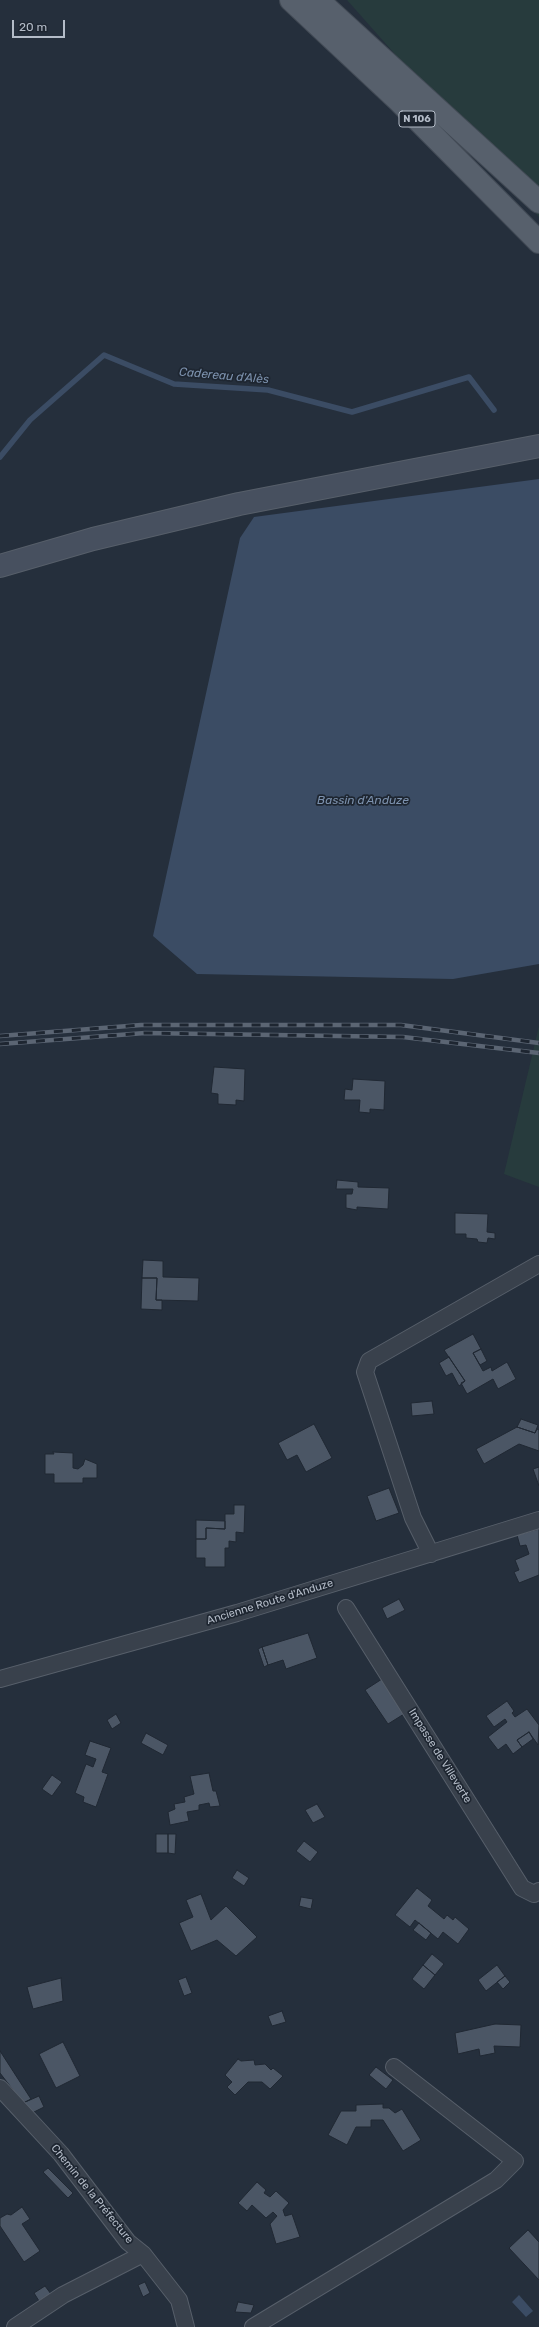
<!DOCTYPE html>
<meta charset="utf-8">
<style>
body{margin:0}
#map{position:relative;width:539px;height:2327px;overflow:hidden;background:#252f3c;font-family:Rubik,sans-serif}
canvas{display:block}
.scale{position:absolute;left:12px;top:20px;width:53px;height:18px;box-sizing:border-box;border:2px solid #b4bcc8;border-top:0;padding-left:5px;font-size:12px;line-height:14px;white-space:nowrap;color:#b4bcc8;-webkit-text-stroke:3px #1e2631;paint-order:stroke}
</style>
<div id="map">
<canvas width="539" height="2327"></canvas>
<div class="scale">20 m</div>
</div>
<script>
const ctx = document.querySelector('canvas').getContext('2d');
ctx.lineJoin = 'round';
function paint(path, color) { ctx.fillStyle = color; ctx.fill(path, 'evenodd'); }
const toPath = rows => new Path2D(rows.map(r => 'M' + r).join(''));
function trace(path, color, width, dash) { ctx.strokeStyle = color; ctx.lineWidth = width; ctx.lineCap = dash ? 'butt' : 'round'; ctx.setLineDash(dash || []); ctx.stroke(path); }
function label(font, color, halo, rows, align = 'center') {
  ctx.font = font + ' Rubik,sans-serif'; ctx.lineWidth = 3.5; ctx.setLineDash([]); ctx.textBaseline = 'middle'; ctx.strokeStyle = halo; ctx.fillStyle = color; for (const [text, x, y, turn = 0] of rows) {
    ctx.save(); ctx.translate(x, y); ctx.rotate((+turn || 0) * Math.PI / 180); ctx.textAlign = isNaN(turn) ? turn : align; if (halo) ctx.strokeText(text, 0, 0); ctx.fillText(text, 0, 0); ctx.restore();
  }
}
const green = toPath([
 [347,0,539,0,539,217],
 [539,1026,539,1187,504,1174]
]);
const water = toPath([
 [539,479,539,964,453,979,197,974,153,936,240,538,254,517],
 [519,2295,533,2311,526,2317,512,2302]
]);
const stream = toPath([
 [0,457,30,420,104,355,174,384,268,390,352,412,469,377,494,410]
]);
const building = toPath([
 [214,1067,245,1069,244,1101,236,1100,236,1105,218,1104,218,1094,211,1093,214,1067],
 [353,1079,385,1081,384,1110,370,1109,370,1113,359,1112,360,1100,344,1100,345,1089,352,1090,353,1079],
 [337,1180,358,1182,358,1187,389,1188,388,1209,357,1207,357,1210,346,1208,346,1194,352,1194,353,1189,336,1189,337,1180],
 [455,1213,488,1214,487,1232,495,1233,495,1239,488,1238,487,1243,478,1242,477,1239,466,1238,466,1234,455,1234,455,1213],
 [143,1260,163,1261,163,1277,199,1278,198,1301,156,1300,157,1278,142,1278,143,1260],
 [142,1278,157,1278,156,1300,162,1300,162,1310,141,1309,142,1278],
 [473,1334,481,1349,473,1353,483,1371,491,1367,492,1371,507,1362,516,1379,498,1389,493,1379,467,1394,461,1383,465,1381,444,1350,473,1334],
 [481,1349,487,1361,480,1365,473,1353,481,1349],
 [449,1357,465,1381,459,1386,452,1373,446,1376,439,1363,449,1357],
 [432,1401,434,1414,412,1416,411,1403,432,1401],
 [521,1419,538,1425,535,1433,517,1427,521,1419],
 [314,1424,332,1458,306,1472,297,1455,287,1460,278,1443,314,1424],
 [517,1427,535,1433,537,1429,539,1430,539,1451,519,1444,484,1464,476,1449,517,1427],
 [53,1452,73,1453,73,1468,78,1469,83,1465,85,1459,97,1464,97,1478,83,1478,83,1483,54,1483,54,1474,45,1474,45,1454,54,1454,53,1452],
 [539,1467,539,1486,533,1469,539,1467],
 [389,1488,399,1513,376,1521,367,1496,389,1488],
 [234,1505,245,1505,244,1533,236,1532,236,1542,229,1541,229,1548,225,1548,225,1567,205,1567,205,1558,196,1558,196,1539,206,1539,206,1528,225,1529,225,1514,234,1514,234,1505],
 [196,1520,225,1521,225,1529,206,1528,206,1539,196,1539,196,1520],
 [539,1529,539,1575,519,1583,514,1572,519,1570,515,1560,529,1554,526,1545,520,1546,517,1535,539,1529],
 [399,1599,405,1610,387,1619,382,1608,399,1599],
 [308,1633,317,1658,286,1669,283,1660,268,1665,262,1647,308,1633],
 [262,1647,268,1665,264,1667,258,1649,262,1647],
 [382,1679,404,1714,388,1724,365,1690,382,1679],
 [507,1701,514,1711,512,1713,515,1717,527,1709,539,1725,538,1745,529,1732,517,1740,522,1747,513,1754,506,1744,498,1750,488,1737,507,1722,505,1719,494,1727,486,1716,507,1701],
 [116,1714,121,1723,112,1729,107,1720,116,1714],
 [529,1732,533,1739,522,1747,517,1740,529,1732],
 [146,1733,168,1745,163,1755,141,1743,146,1733],
 [90,1741,111,1748,102,1772,108,1774,96,1807,83,1802,84,1797,75,1793,86,1764,93,1767,96,1759,85,1755,90,1741],
 [209,1773,213,1791,216,1791,220,1806,210,1807,209,1803,199,1805,199,1810,187,1812,189,1821,170,1825,168,1812,175,1809,174,1804,185,1802,184,1797,194,1794,190,1776,209,1773],
 [52,1775,62,1782,52,1796,42,1789,52,1775],
 [317,1804,325,1817,313,1823,305,1810,317,1804],
 [156,1834,168,1834,168,1853,156,1853,156,1834],
 [168,1834,176,1834,175,1854,168,1853,168,1834],
 [304,1841,318,1852,310,1862,296,1851,304,1841],
 [237,1870,249,1878,244,1886,232,1878,237,1870],
 [417,1888,432,1900,428,1906,444,1919,447,1915,453,1920,455,1917,469,1929,458,1944,443,1932,438,1939,415,1920,410,1927,395,1915,417,1888],
 [201,1894,211,1920,226,1906,257,1937,236,1956,217,1940,191,1951,179,1923,193,1917,186,1900,201,1894],
 [301,1897,313,1899,311,1909,299,1906,301,1897],
 [419,1923,431,1933,426,1940,413,1930,419,1923],
 [432,1954,444,1964,435,1975,423,1965,432,1954],
 [423,1965,435,1975,424,1989,412,1979,423,1965],
 [497,1965,505,1976,486,1991,478,1980,497,1965],
 [505,1976,510,1982,503,1989,497,1982,505,1976],
 [186,1977,192,1993,184,1996,178,1980,186,1977],
 [61,1978,63,2001,33,2009,27,1987,61,1978],
 [282,2011,286,2022,272,2026,268,2016,282,2011],
 [495,2024,521,2025,520,2047,494,2046,495,2053,480,2056,479,2049,458,2054,455,2033,495,2024],
 [63,2042,80,2076,56,2088,39,2054,63,2042],
 [0,2051,31,2099,23,2103,0,2073,0,2051],
 [238,2059,241,2061,254,2060,255,2065,265,2064,271,2070,273,2068,283,2076,270,2089,262,2082,248,2082,235,2095,227,2087,232,2082,225,2075,238,2059],
 [376,2067,393,2080,386,2089,369,2075,376,2067],
 [39,2096,44,2107,32,2113,23,2103,39,2096],
 [383,2104,383,2108,389,2108,395,2113,402,2109,421,2140,403,2151,383,2120,371,2120,371,2127,356,2127,347,2145,328,2135,341,2111,356,2111,356,2105,383,2104],
 [48,2168,73,2193,68,2198,43,2172,48,2168],
 [257,2182,266,2190,264,2193,270,2197,276,2191,289,2203,283,2210,285,2216,292,2214,300,2237,276,2244,270,2224,277,2216,273,2212,266,2218,252,2205,247,2211,238,2203,257,2182],
 [22,2207,30,2219,22,2224,40,2251,24,2262,0,2226,0,2218,7,2214,11,2215,22,2207],
 [528,2230,539,2242,539,2280,509,2248,528,2230],
 [145,2282,150,2293,143,2297,138,2285,145,2282],
 [45,2286,51,2294,39,2301,34,2293,45,2286],
 [238,2302,254,2305,251,2313,235,2312,238,2302]
]);
const minor = toPath([
 [431,1554,413,1518,365,1372,369,1361,539,1264],
 [346,1608,522,1888,534,1894,539,1891],
 [0,1679,237,1613,539,1520],
 [0,2088,61,2154,128,2242,143,2254,179,2300,186,2327],
 [15,2327,63,2295,143,2254],
 [253,2327,496,2180,515,2161,394,2067]
]);
const secondary = toPath([
 [0,566,93,539,239,504,539,446]
]);
const primary = toPath([
 [291,0,400,102,539,242],
 [318,0,539,202]
]);
const rail = toPath([
 [0,1036,141,1025,401,1025,539,1043],
 [0,1044,145,1033,403,1037,539,1053]
]);
const shields = [
 [417,119,36]
];
const shieldNames = [
 ["N 106",417,119]
];
const streetNames = [
 ["Ancienne Route d'Anduze",270,1602,-17],
 ["Impasse de Villeverte",440,1756,58],
 ["Chemin de la Préfecture",92,2194,51]
];
const waterNames = [
 ["Cadereau d'Alès",224,376,5],
 ["Bassin d'Anduze",363,801]
];
paint(green, '#273b3d');
paint(water, '#3b4c64');
trace(stream, '#3b4c64', 5.5);
paint(building, '#4b5665');
trace(building, '#202833', 1);
trace(minor, '#575f6a', 18);
trace(secondary, '#575f6a', 24);
trace(primary, '#424a55', 24);
trace(minor, '#39414c', 16);
trace(secondary, '#47505f', 22);
trace(primary, '#57606c', 22);
trace(rail, '#5b6573', 4.5);
trace(rail, '#1e2631', 3, [9]);
for (const [x, y, w] of shields) { const box = new Path2D(); box.roundRect(x - w / 2, y - 8, w, 16, 3); ctx.fillStyle = '#1e2631'; ctx.fill(box); trace(box, '#b4bcc8', 1); }
label('bold 10px', '#b4bcc8', null, shieldNames);
label('11px', '#b4bcc8', '#1e2631', streetNames);
label('italic 12px', '#7d92ae', '#1e2631', waterNames);
</script>
